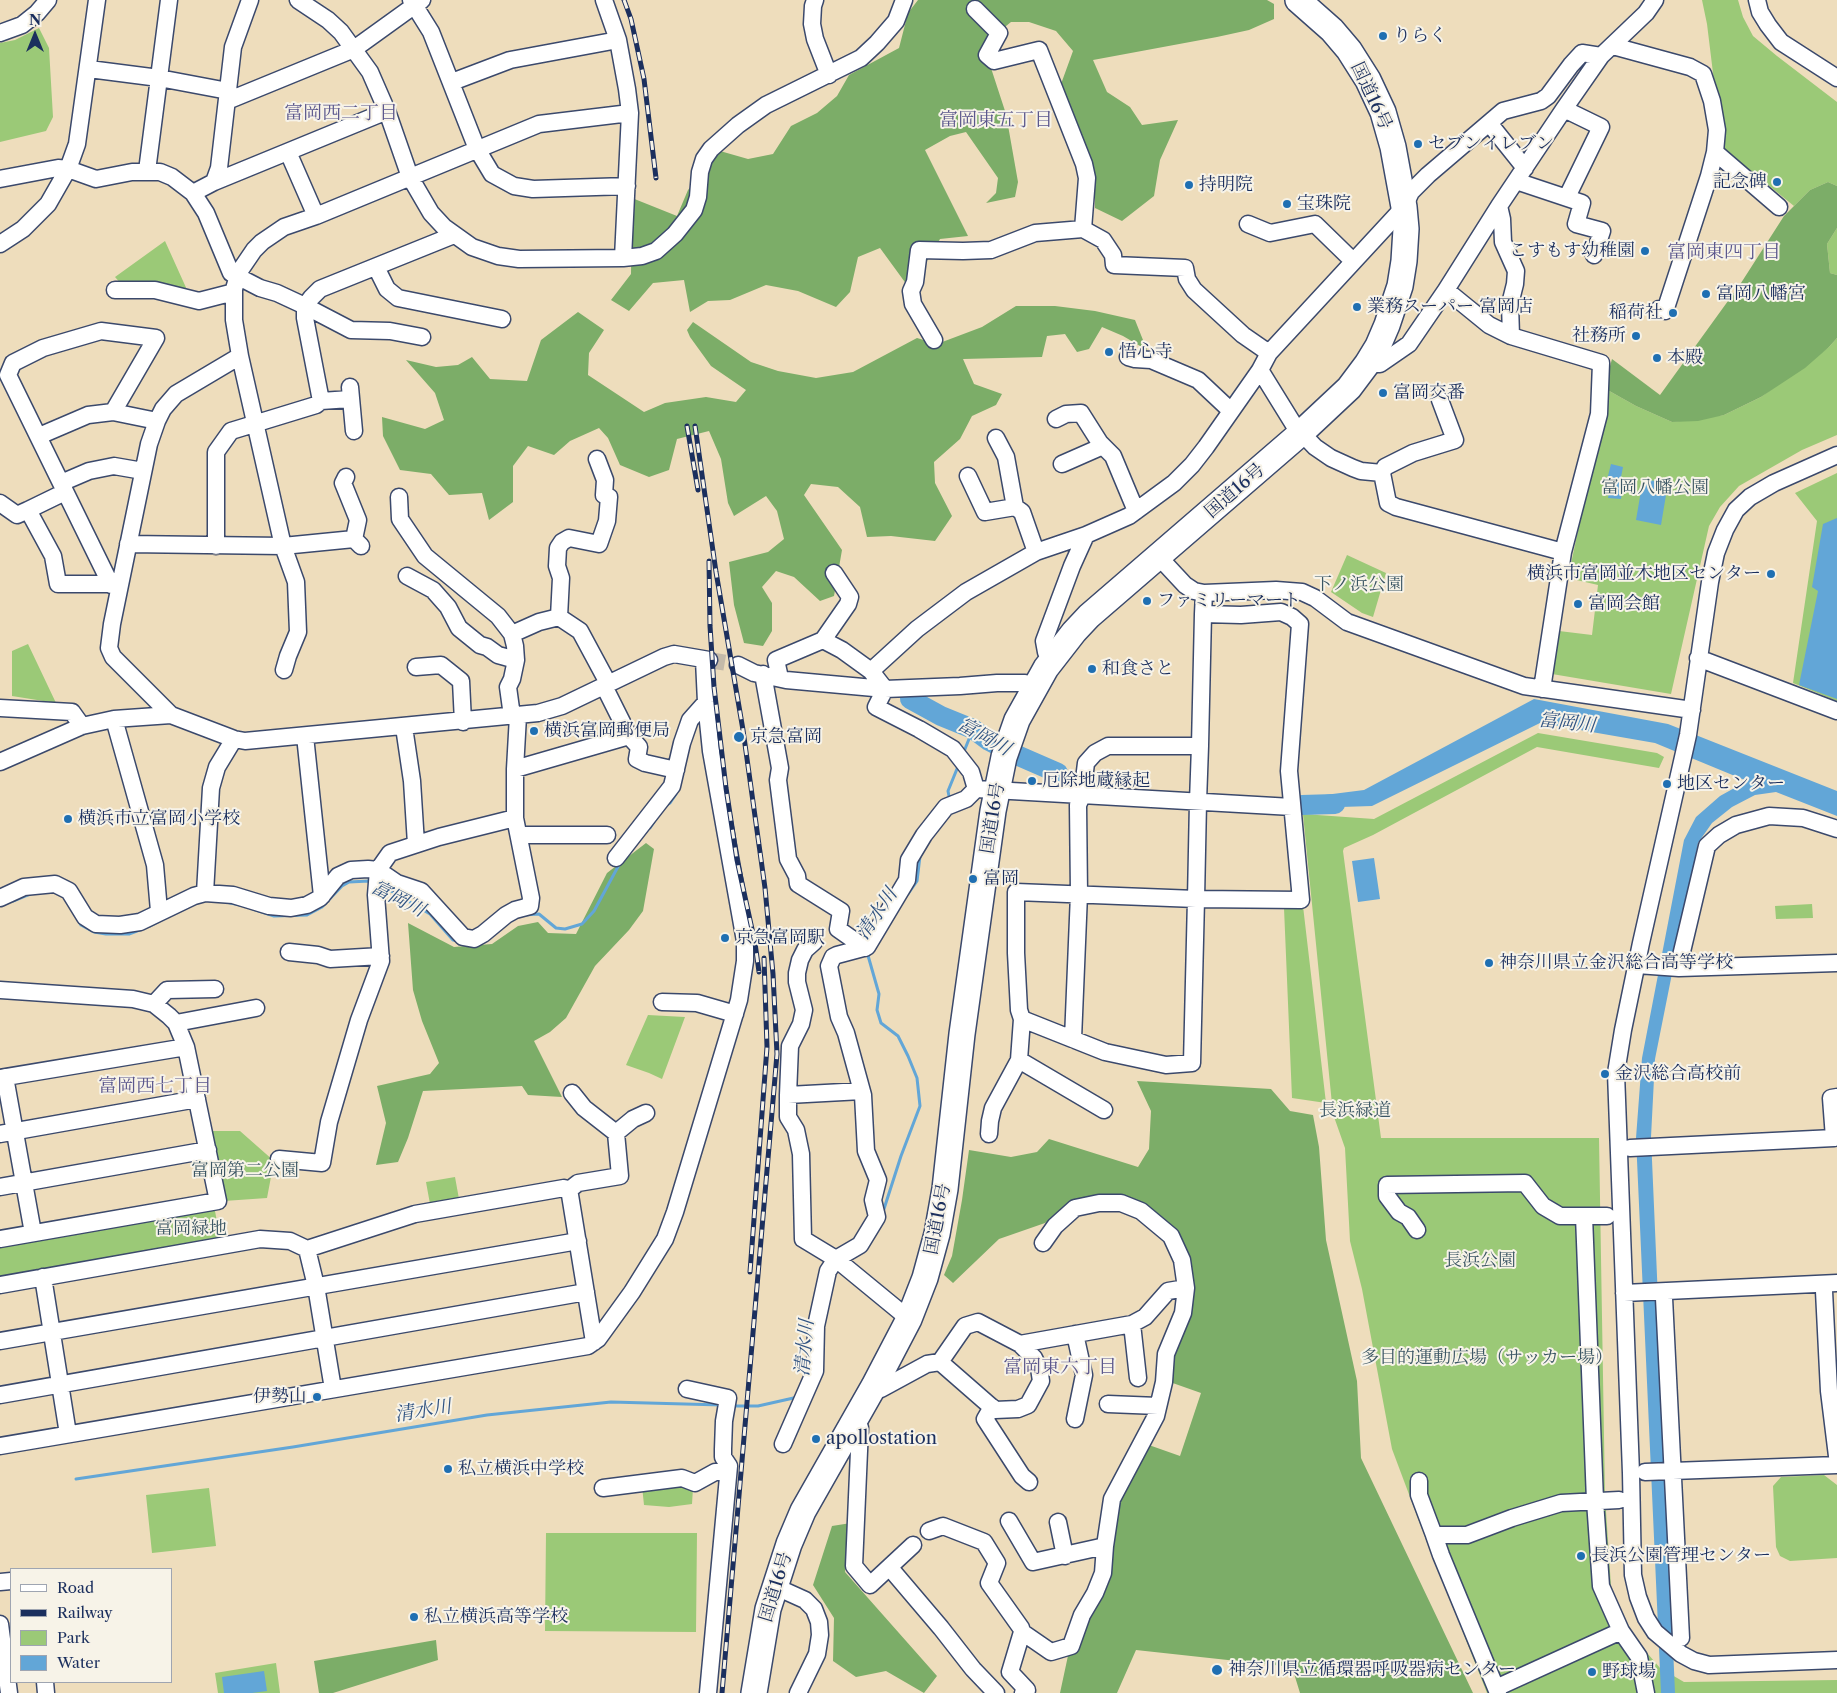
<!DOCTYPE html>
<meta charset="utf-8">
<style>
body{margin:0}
#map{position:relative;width:1837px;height:1693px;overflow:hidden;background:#eeddbc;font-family:"Libre Caslon Text",serif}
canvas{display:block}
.legend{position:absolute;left:10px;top:1568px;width:162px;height:115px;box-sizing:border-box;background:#f7f3e8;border:1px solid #9fa5b1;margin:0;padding:6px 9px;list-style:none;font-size:15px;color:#1b2f5e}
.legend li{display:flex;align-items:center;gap:10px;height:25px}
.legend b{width:25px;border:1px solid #9fa5b1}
.north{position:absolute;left:10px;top:10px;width:50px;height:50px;-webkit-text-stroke:4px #f7f3e8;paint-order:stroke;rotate:0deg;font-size:14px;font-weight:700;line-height:20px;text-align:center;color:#1b2f5e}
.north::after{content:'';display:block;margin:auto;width:18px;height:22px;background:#1b2f5e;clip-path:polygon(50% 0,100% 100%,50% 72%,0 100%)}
</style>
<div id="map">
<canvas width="1837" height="1693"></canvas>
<ul class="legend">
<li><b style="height:6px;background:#fff"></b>Road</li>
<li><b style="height:6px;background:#1b2f5e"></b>Railway</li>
<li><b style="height:14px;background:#9bc977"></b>Park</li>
<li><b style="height:14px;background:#62a6d7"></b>Water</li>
</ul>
<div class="north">N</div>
</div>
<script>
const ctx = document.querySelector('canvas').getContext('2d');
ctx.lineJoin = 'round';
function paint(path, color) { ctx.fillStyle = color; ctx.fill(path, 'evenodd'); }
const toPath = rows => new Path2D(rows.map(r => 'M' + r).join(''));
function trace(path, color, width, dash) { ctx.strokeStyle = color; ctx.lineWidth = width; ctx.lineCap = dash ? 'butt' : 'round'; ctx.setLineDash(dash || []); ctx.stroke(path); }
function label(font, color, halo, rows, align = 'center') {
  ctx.font = font + ' "Libre Caslon Text","Noto Serif JP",serif'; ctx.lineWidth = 4; ctx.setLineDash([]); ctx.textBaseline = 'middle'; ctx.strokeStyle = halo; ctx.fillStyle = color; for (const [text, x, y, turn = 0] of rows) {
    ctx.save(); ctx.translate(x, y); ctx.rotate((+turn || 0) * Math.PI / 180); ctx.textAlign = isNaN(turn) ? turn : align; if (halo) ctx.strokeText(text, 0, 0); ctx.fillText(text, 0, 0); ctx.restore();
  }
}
const green = toPath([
 [1702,0,1738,0,1743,17,1753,36,1777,56,1837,102,1837,186,1828,182,1810,190,1794,206,1713,140,1715,107,1713,73,1707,24],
 [39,28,49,48,53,117,46,131,0,142,0,43,15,40],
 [1837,228,1837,275,1830,273,1827,244],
 [165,241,188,292,122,285,115,277],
 [1837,338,1837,435,1802,450,1739,486,1720,507,1709,526,1671,694,1552,674,1559,631,1592,635,1598,585,1568,578,1604,408,1604,388,1636,406,1672,422,1724,415,1761,397,1829,347],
 [1837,473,1837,701,1793,683,1817,521,1795,493],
 [1347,555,1386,573,1373,617,1362,613,1331,592],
 [28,644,56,703,12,696,12,651],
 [1538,733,1657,753,1664,757,1659,768,1537,747,1373,835,1344,848,1343,851,1381,1138,1599,1138,1605,1496,1611,1586,1616,1602,1628,1629,1648,1654,1660,1668,1684,1682,1837,1680,1837,1693,1487,1693,1425,1537,1392,1449,1362,1289,1350,1241,1345,1148,1333,1114,1303,814,1374,819],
 [1812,904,1813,918,1776,919,1775,906],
 [1303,906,1326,1103,1292,1098,1284,908],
 [648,1015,685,1017,662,1079,649,1073,626,1065],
 [210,1131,240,1131,274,1161,267,1198,224,1201],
 [455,1177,459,1199,430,1204,426,1182],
 [214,1206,221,1242,0,1281,0,1244],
 [1824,1475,1837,1485,1837,1558,1790,1561,1780,1556,1776,1547,1773,1486,1781,1477],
 [680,1482,693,1488,692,1504,669,1507,644,1505,642,1486],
 [209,1488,216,1546,152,1553,146,1495],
 [546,1533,697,1533,696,1632,545,1631],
 [276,1663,280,1693,218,1693,215,1673]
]);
const forest = toPath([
 [918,0,1267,0,1274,4,1274,19,1249,30,1217,37,1093,60,1107,92,1130,107,1142,125,1178,120,1160,160,1154,196,1122,221,1095,208,1095,173,1061,84,1073,51,1056,31,1029,22,1011,22,990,39,990,65,1006,114,1018,182,1015,197,986,203,996,193,998,178,966,132,950,136,925,150,968,236,940,239,924,266,921,291,907,285,880,248,858,257,850,292,836,307,798,291,766,285,730,300,708,301,690,312,684,280,653,283,629,311,611,300,631,274,632,198,677,216,688,190,720,151,748,159,773,154,791,126,817,113,837,96,849,75,899,48,908,13],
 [1828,182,1837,186,1837,228,1827,244,1830,273,1837,275,1837,338,1829,347,1805,368,1761,397,1724,415,1698,421,1672,422,1636,406,1604,388,1612,359,1660,395,1741,283,1784,216,1810,190],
 [1016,306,1055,306,1095,311,1135,320,1147,350,1123,336,1102,327,1089,349,1077,352,1065,334,1047,336,1042,357,963,359,974,384,1002,394,996,405,972,416,960,439,934,462,935,483,952,516,935,541,891,536,867,537,860,507,838,487,811,484,804,495,842,550,834,596,820,601,794,577,776,571,762,587,772,603,772,631,763,646,744,643,734,605,729,562,768,552,784,539,777,511,766,496,734,516,728,503,721,459,709,431,677,439,669,470,649,477,620,465,608,438,599,428,570,441,554,455,528,446,513,466,513,502,489,520,482,493,449,495,431,474,400,470,383,436,382,417,425,429,444,420,435,393,406,360,436,367,458,365,472,357,490,379,527,381,541,340,578,312,604,330,589,353,588,375,644,412,665,403,706,397,736,402,746,390,711,366,690,337,687,330,693,322,751,362,778,371,816,378,853,372,917,338,937,344,982,327],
 [646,843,654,849,643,911,629,930,595,966,566,1018,550,1032,534,1041,562,1097,528,1095,522,1086,423,1091,408,1138,398,1162,376,1165,386,1123,377,1086,430,1074,439,1063,422,1021,413,990,408,923,454,947,492,944,518,926,538,922,548,933,576,934,607,873],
 [1137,1081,1271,1089,1290,1111,1313,1115,1319,1147,1326,1240,1357,1381,1361,1458,1473,1693,1300,1693,1292,1667,1136,1650,1117,1693,1060,1693,1069,1651,1088,1620,1115,1501,1146,1444,1180,1456,1201,1393,1167,1381,1185,1259,1142,1208,1077,1200,1045,1223,999,1239,953,1283,944,1275,952,1256,962,1200,969,1150,1011,1157,1037,1152,1049,1139,1138,1167,1149,1149,1151,1111],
 [851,1523,845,1572,937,1676,924,1693,886,1671,856,1677,833,1661,834,1618,813,1585,832,1526],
 [436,1640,438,1660,333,1693,319,1693,314,1661]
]);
const water = toPath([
 [1611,464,1623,467,1620,482,1623,484,1621,499,1608,498,1611,482,1607,480],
 [1643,479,1668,483,1661,525,1636,520],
 [1837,518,1837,699,1799,685,1818,591,1812,587,1823,524],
 [1534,699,1668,724,1837,791,1837,816,1776,792,1755,795,1732,807,1712,823,1698,843,1655,1059,1651,1137,1675,1693,1661,1693,1636,1138,1642,1058,1684,840,1696,817,1720,796,1747,781,1655,743,1540,723,1372,806,1309,808,1309,797,1364,790],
 [1374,858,1380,899,1358,902,1352,861],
 [264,1671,267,1691,252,1693,224,1693,222,1677]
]);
const stream = toPath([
 [963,754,973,729],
 [950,801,948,791,959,764],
 [665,806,670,803,676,794],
 [650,828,657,817],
 [381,885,430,914,453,940,458,941],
 [908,894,917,881,920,856],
 [13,901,30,894],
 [226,902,240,905],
 [253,909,274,916,307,915,322,907,342,886,349,882,369,881,373,882],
 [524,915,539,914,556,928,565,929,582,924,594,911,620,863],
 [79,921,81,925,94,932,106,934,129,934,142,929],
 [150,926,171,915],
 [867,952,879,994,877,1010,881,1023,898,1036,908,1056,917,1078,920,1106,901,1156,883,1212],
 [731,1406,758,1406,798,1397],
 [76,1479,293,1447,487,1415,611,1402,722,1405]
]);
const river = toPath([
 [910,699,941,716,973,729,989,741,1012,753,1058,773],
 [1302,805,1335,804]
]);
const minorTunnel = toPath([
 [709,660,738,665]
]);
const minor = toPath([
 [298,0,328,20,341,32,370,72,387,111,410,177,431,213,444,227,472,247,498,256,519,259,623,258,642,256,656,251,675,234,694,210,698,197,700,172,704,159,711,149,738,125,766,105,861,58,877,43,896,21,904,0],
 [411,0,431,32,477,149,492,174,514,186,533,189,627,186],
 [604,0,618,40,627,89,630,113,623,258],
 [815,0,813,6,812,24,815,39,829,75],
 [1757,0,1760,12,1768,25,1781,42,1837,78],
 [975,9,999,33,987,55,994,61,1039,50,1084,164,1087,178,1083,229],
 [0,33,22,25,37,13,48,0],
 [1613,46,1690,67,1703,74,1712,101,1717,130,1715,152,1709,176,1665,311,1659,309],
 [89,69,159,78,228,91],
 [452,82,510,60,618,40],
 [227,101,354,49,422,0],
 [1564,109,1601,127,1567,197],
 [630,113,539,124,316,216,284,227,262,242,254,250,239,272,234,289,234,320,240,356,176,394,163,409,157,421,149,444,112,624,109,648,113,657,171,715,234,739,245,741,538,713,562,706,664,657,674,654,709,660],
 [1489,123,1525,168],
 [288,152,316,216],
 [1715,152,1779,207],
 [147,171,169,0],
 [0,179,58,168,68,169,96,179,132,172,160,172,172,177,193,193,206,213,231,273,260,288,277,293,305,306,351,330,390,331,422,337],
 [1516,181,1582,203,1576,224,1602,231,1594,255],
 [214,182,219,168,233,47,250,0],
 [193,193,214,182,387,111],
 [1499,206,1502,219,1503,242,1516,271,1515,284,1510,304,1511,336],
 [1248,224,1270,233,1315,224,1353,261],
 [0,244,23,229,48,204,68,169,77,144,97,0],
 [376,267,387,289,398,298,502,319],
 [115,290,155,290,199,301,234,292],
 [1446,290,1489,325,1511,336,1601,363,1599,414,1563,552,1542,689],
 [934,340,913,304,911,291,915,282,919,250,963,251,991,250,1035,233,1083,229,1103,240,1113,255,1114,265,1185,268,1187,279,1194,290,1243,335,1269,353],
 [240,356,283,546,296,582,298,632,288,656,284,670],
 [1128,357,1135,359,1151,360,1198,380,1231,411],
 [1367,364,1380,364,1409,344,1446,290,1499,206,1564,109,1601,56,1646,13,1655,0],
 [1260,370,1294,425,1315,447,1331,458,1353,468,1361,471,1382,473,1388,503,1396,507,1563,552],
 [350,387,354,431],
 [321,401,350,399],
 [1056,419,1066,414,1081,413,1100,443,1113,456,1136,511],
 [39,436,88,415,113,412,157,421],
 [996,438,1006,457,1015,507],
 [1837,455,1774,483,1750,497,1736,510,1725,530,1716,553,1710,582,1688,735,1641,943,1623,1030,1616,1073,1631,1473,1633,1575,1638,1597,1646,1618,1655,1632,1681,1654,1694,1661,1709,1665,1837,1660],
 [1062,464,1103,446],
 [1382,473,1385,467,1413,453,1455,440,1440,400],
 [968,476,985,512,1015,507,1022,512,1036,552],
 [346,477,343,483,358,520,354,539],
 [61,483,89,471,114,466,143,471],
 [65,492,28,510,53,556,58,584,119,584],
 [399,497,400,519,425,556,498,616,512,634,515,646,516,660,512,679,508,687,512,716],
 [0,503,17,515,28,510],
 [128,544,283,546,354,539,361,546],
 [216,546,216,452,231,431,316,405,321,401,305,318,305,306,311,298,320,289,454,235],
 [1158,556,1185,585,1194,591,1204,593,1276,590,1302,592,1315,598,1347,622,1524,686,1692,710],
 [407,576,433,590,448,607,459,628,480,645,487,647,498,655,516,660],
 [111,585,8,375,13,363,43,348,101,331,156,338,113,412],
 [1203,614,1241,615,1281,612,1292,617,1300,624,1289,771,1301,900,1196,899,1016,892,1016,953,1019,1010,1022,1019,1105,1052,1166,1065,1192,1063,1196,899,1198,802,1200,746,1203,614,1204,593],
 [559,617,561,578,557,566,558,548,562,542,569,538,599,544,607,521,609,497,604,495,605,480,597,459],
 [512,634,539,622,559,617,580,631,608,683],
 [823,640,842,650,871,671,885,689,876,707,919,729,953,749,971,772,976,789,1292,807],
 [1698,658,1837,711],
 [1051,661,1046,652,1044,641,1072,566,1086,535],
 [738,665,754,673,786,680,885,689,960,686,997,683,1025,683,1034,687],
 [416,667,441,665,461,681,463,722],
 [871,671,917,629,966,592,1036,552,1086,535,1129,516,1174,483,1192,465,1206,447,1260,370,1269,353,1404,207,1411,192,1428,175,1503,111,1541,101,1548,96,1571,65,1582,53,1601,56],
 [763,674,780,768,778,780,788,859,797,876,798,884,841,911,838,929,865,948],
 [780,678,776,660,823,640,848,604,850,597,834,573],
 [604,686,629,736],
 [0,708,72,712,82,726],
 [114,719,155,865,159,911],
 [404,727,412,781,416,844],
 [305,736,322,896],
 [0,762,82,726,114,719,171,715],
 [515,769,629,736,639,747,637,759,645,763,676,770],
 [519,835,607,835],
 [616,858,672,786,682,743,690,720,706,702],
 [205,893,211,788,217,767,234,739],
 [0,898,24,887,55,884,69,891,85,917,96,924,120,925,140,922,194,896,205,893,233,895,269,906,291,908,307,905,320,898,338,876,351,870,368,869,378,870,397,883,421,891,463,937,474,939,483,934,506,915,515,910,530,906,531,898,515,818,515,769,518,716],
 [814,942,805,950,800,960,797,973,797,982,804,1010,801,1024,790,1046,788,1095,788,1117,796,1130,801,1154,803,1239,836,1259,909,1319],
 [289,952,318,955,330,959,381,956],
 [1680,960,1707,846,1719,835,1736,825,1769,816,1803,818,1837,829],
 [1637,965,1679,968,1837,963],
 [0,990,133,999,154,1004,169,1016,176,1023,186,1047,218,1201,0,1239],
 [662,1002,697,1003,735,1014],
 [154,1004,167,990,215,989],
 [176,1023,256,1008],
 [1073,1039,1079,894,1078,805,1082,796,1086,763,1095,753,1108,746,1200,746],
 [1019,1060,1104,1110],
 [5,1077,33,1233],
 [0,1078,186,1047],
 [788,1095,862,1091],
 [616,1133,633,1119,646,1113],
 [0,1134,197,1099],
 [989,1134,990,1121,993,1108,1019,1060,1022,1019],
 [1630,1148,1834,1138,1831,1098,1837,1097],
 [279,1159,322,1163,329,1122,359,1020,381,961,376,895,378,870,390,853,439,837,515,818],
 [0,1187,208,1150],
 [569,1190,578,1183,620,1176,616,1133,584,1108,572,1093],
 [1584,1216,1595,1501,1601,1586,1621,1631,1639,1657,1646,1693],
 [1417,1230,1408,1217,1399,1212,1387,1196,1387,1185,1525,1183,1543,1206,1560,1216,1607,1216],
 [307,1249,316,1286,333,1389],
 [43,1277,68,1434],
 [0,1285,260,1239,290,1241,307,1249,415,1214,564,1188,569,1190,570,1195,594,1342],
 [1824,1291,1829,1391,1837,1456],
 [1624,1293,1837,1283],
 [1664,1298,1681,1638],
 [1132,1324,1138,1378],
 [1075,1334,1084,1375,1075,1419],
 [0,1341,578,1241],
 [940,1362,965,1326,978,1322,1020,1344],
 [874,1386,881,1389,927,1364,940,1362,995,1410,1018,1409,1028,1405,1041,1381,1039,1368,1034,1358,1020,1344,1132,1324,1145,1317,1168,1291,1186,1288],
 [687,1389,728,1398,724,1421,723,1449,723,1457,729,1466,708,1693],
 [0,1395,586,1292],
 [1108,1404,1158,1406],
 [992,1407,985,1419,1022,1476,1029,1482],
 [852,1422,860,1428,854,1566,870,1585,913,1545],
 [783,1444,815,1371,816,1326,828,1271,836,1259,860,1245,877,1217,873,1200,878,1180,866,1151,863,1095,846,1033,839,1017,829,966,833,957,837,955,867,947,907,880,909,860,924,835,946,807,966,799,976,789],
 [0,1446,588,1346,598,1339,632,1292,665,1239,675,1212,739,1000,745,961,745,941,711,751,706,702,704,660],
 [1645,1472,1837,1465],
 [1419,1481,1419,1495,1434,1535,1467,1535,1512,1518,1561,1503,1619,1500],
 [603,1488,682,1478,695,1483,715,1472,728,1472],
 [1009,1521,1033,1562,1105,1546],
 [1058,1522,1065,1556],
 [929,1531,943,1526,984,1542,997,1563,989,1583,1021,1628,1022,1632,1051,1652,1071,1646,1082,1615,1095,1593,1103,1573,1105,1546,1112,1499,1156,1416,1164,1382,1166,1354,1183,1313,1186,1288,1182,1260,1171,1236,1141,1211,1121,1203,1099,1203,1075,1208,1055,1226,1043,1243],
 [1434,1535,1441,1555,1498,1693],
 [890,1568,941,1628,973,1669,996,1693],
 [0,1582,11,1581],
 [774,1586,805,1600,814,1609,819,1622,820,1635,817,1654,798,1693],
 [0,1624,9,1693],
 [1022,1632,1010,1672,1027,1690,1023,1693],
 [45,1682,46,1693],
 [1496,1688,1621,1631]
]);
const highway = toPath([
 [754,1693,768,1609,789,1544,803,1511,874,1386,909,1319,925,1278,937,1234,945,1189,962,1034,993,811,1004,757,1017,720,1046,668,1074,632,1089,616,1301,433,1349,388,1367,364,1378,346,1387,325,1400,286,1404,261,1406,229,1404,207,1393,147,1383,112,1368,80,1349,50,1332,30,1298,0]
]);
const rail = toPath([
 [624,0,631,19,644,79,656,178],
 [687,426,698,490],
 [695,426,716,572,743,730,765,888,773,974,777,1054,722,1693],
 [709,561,710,626,714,687,726,788,737,860,755,943,759,972],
 [750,1272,767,1047,764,958]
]);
const markers = [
 [1383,36,5,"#1f6fb2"],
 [1418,144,5,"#1f6fb2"],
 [1777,182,5,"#1f6fb2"],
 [1189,185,5,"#1f6fb2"],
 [1287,204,5,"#1f6fb2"],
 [1645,251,5,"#1f6fb2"],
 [1706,294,5,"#1f6fb2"],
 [1357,307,5,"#1f6fb2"],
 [1673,313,5,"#1f6fb2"],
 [1636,336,5,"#1f6fb2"],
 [1109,352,5,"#1f6fb2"],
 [1657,358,5,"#1f6fb2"],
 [1383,393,5,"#1f6fb2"],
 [1771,574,5,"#1f6fb2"],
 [1147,601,5,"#1f6fb2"],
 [1578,604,5,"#1f6fb2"],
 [1092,669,5,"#1f6fb2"],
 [534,731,5,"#1f6fb2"],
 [739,737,6,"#1f6fb2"],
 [1032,781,5,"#1f6fb2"],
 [1667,784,5,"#1f6fb2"],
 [68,819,5,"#1f6fb2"],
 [973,879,5,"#1f6fb2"],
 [725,938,5,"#1f6fb2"],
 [1489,963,5,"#1f6fb2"],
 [1605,1074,5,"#1f6fb2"],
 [317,1397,5,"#1f6fb2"],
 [816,1439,5,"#1f6fb2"],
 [448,1469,5,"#1f6fb2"],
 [1581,1556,5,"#1f6fb2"],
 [414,1617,5,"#1f6fb2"],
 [1217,1670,6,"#1f6fb2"],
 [1592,1672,5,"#1f6fb2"]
];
const poiNames = [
 ["りらく",1393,36],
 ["セブンイレブン",1428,144],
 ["記念碑",1767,182,"right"],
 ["持明院",1199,185],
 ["宝珠院",1297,204],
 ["こすもす幼稚園",1635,251,"right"],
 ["富岡八幡宮",1716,294],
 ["業務スーパー 富岡店",1367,307],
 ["稲荷社",1663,313,"right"],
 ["社務所",1626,336,"right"],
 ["悟心寺",1119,352],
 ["本殿",1667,358],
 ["富岡交番",1393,393],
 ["横浜市富岡並木地区センター",1761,574,"right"],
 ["ファミリーマート",1157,601],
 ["富岡会館",1588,604],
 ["和食さと",1102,669],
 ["横浜富岡郵便局",544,731],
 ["京急富岡",750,737],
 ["厄除地蔵縁起",1042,781],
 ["地区センター",1677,784],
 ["横浜市立富岡小学校",78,819],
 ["富岡",983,879],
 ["京急富岡駅",735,938],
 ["神奈川県立金沢総合高等学校",1499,963],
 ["金沢総合高校前",1615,1074],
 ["伊勢山",307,1397,"right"],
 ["apollostation",826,1439],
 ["私立横浜中学校",458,1469],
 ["長浜公園管理センター",1591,1556],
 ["私立横浜高等学校",424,1617],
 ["神奈川県立循環器呼吸器病センター",1228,1670],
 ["野球場",1602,1672]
];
const streetNames = [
 ["国道16号",1371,96,65],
 ["国道16号",1235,491,-41],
 ["国道16号",993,818,-81],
 ["国道16号",938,1219,-79],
 ["国道16号",776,1587,-73]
];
const parkNames = [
 ["富岡八幡公園",1655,488],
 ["下ノ浜公園",1359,585],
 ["長浜緑道",1355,1111],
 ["富岡第二公園",245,1171],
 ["富岡緑地",191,1229],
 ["長浜公園",1480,1261],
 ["多目的運動広場（サッカー場）",1487,1358]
];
const neighbourhoodNames = [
 ["富岡西二丁目",341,114],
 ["富岡東五丁目",996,121],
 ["富岡東四丁目",1724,253],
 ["富岡西七丁目",155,1087],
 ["富岡東六丁目",1060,1368]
];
const waterNames = [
 ["富岡川",1567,723,6],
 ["富岡川",984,737,29],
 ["富岡川",398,899,27],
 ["清水川",877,914,-56],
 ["清水川",805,1348,-85],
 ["清水川",423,1411,-9]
];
paint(green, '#9bc977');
paint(forest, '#7cad68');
paint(water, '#62a6d7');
trace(stream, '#62a6d7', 3);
trace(river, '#62a6d7', 20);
trace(minorTunnel, '#c4baa9', 16, [16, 8]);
trace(minor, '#3b496c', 19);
trace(highway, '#3b496c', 28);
trace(minor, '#fff', 16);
trace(highway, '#fff', 25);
trace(rail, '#1b2f5e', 5);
trace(rail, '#f7f3e8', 3, [9]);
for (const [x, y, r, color] of markers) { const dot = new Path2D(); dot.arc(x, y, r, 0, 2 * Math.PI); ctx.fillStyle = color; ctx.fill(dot); trace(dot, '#f7f3e8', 2); }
label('18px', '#1b2f5e', '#f7f3e8', poiNames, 'left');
label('18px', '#1b2f5e', '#f7f3e8', streetNames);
label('18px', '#3b5664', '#f7f3e8', parkNames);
label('19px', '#5b578d', '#f7f3e8', neighbourhoodNames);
label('italic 19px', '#305382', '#f7f3e8', waterNames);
</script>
